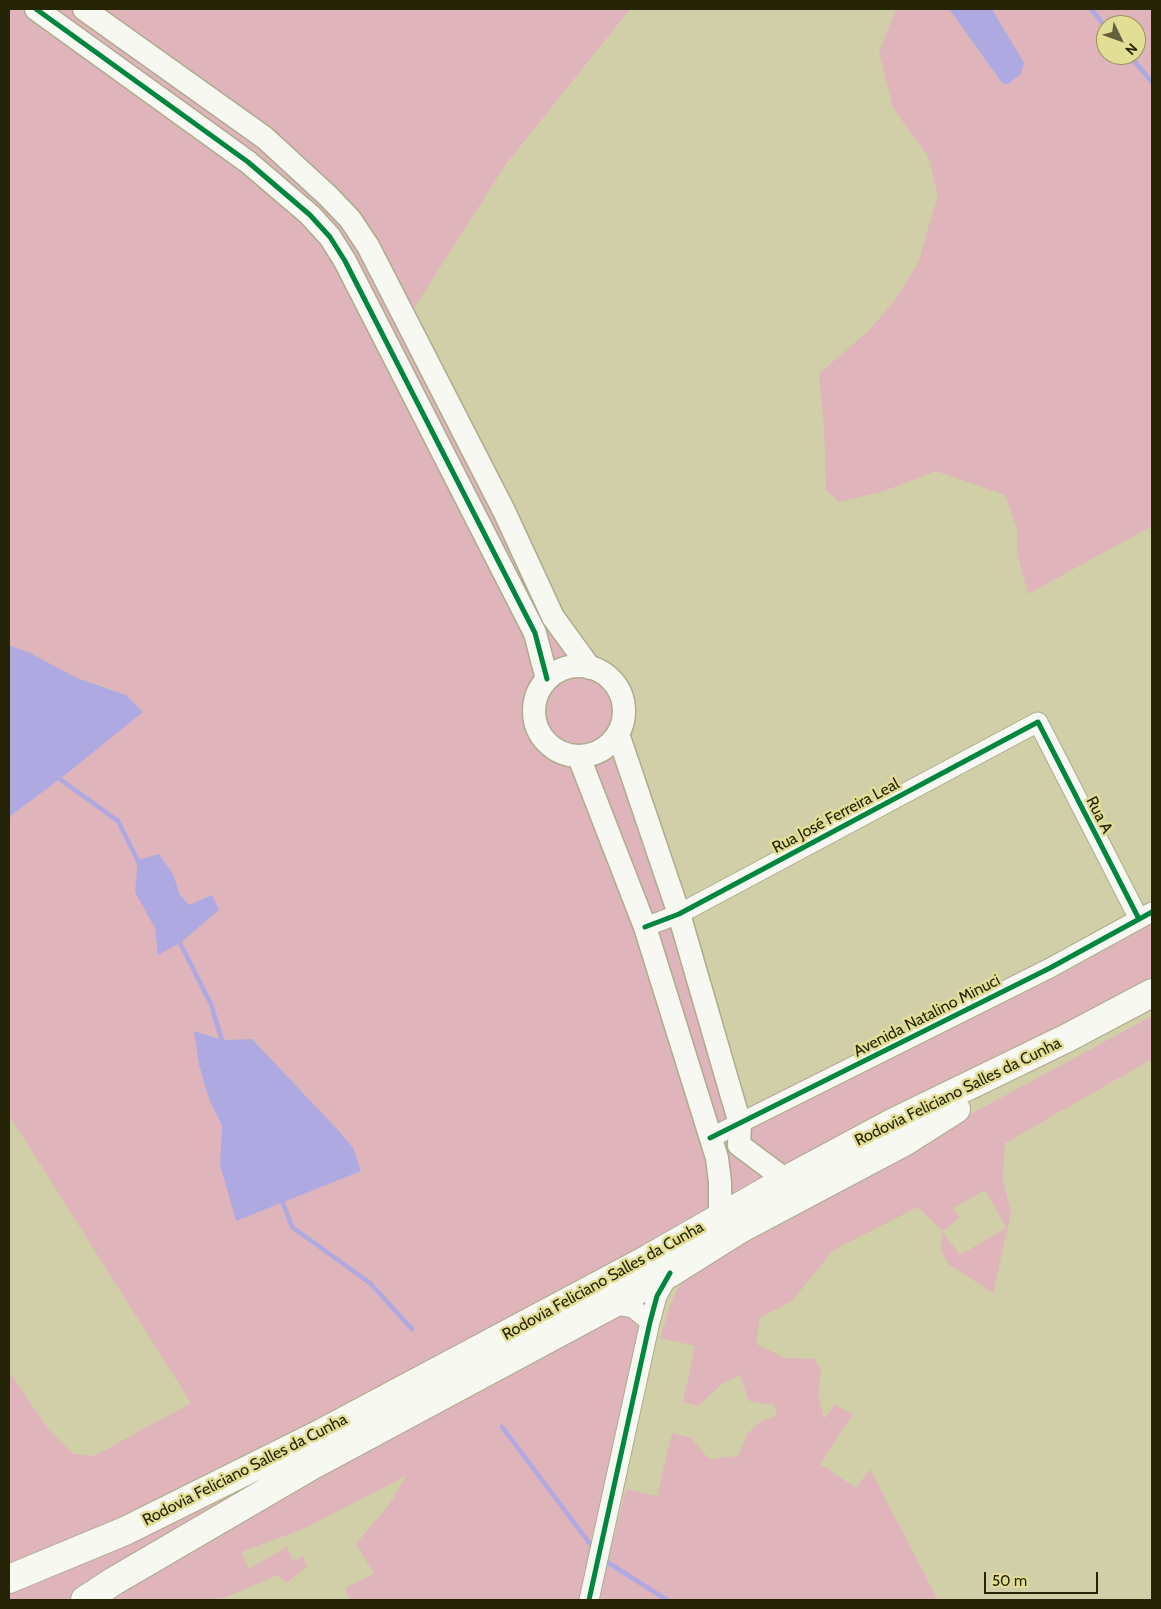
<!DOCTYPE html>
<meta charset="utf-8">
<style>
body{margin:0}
#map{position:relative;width:1161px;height:1609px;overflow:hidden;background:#d0cfa8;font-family:Cabin,sans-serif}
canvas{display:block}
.frame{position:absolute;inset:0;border:10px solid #262406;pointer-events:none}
.north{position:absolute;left:1096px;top:15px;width:50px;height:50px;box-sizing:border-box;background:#e2de96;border:1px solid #97945c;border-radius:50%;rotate:132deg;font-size:14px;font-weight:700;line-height:20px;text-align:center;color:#262406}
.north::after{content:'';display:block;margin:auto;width:18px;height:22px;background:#62603f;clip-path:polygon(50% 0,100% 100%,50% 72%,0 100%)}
.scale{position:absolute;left:984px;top:1572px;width:114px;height:22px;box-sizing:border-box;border:2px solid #262406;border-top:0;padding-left:6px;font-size:15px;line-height:18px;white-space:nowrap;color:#262406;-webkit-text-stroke:4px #e2de96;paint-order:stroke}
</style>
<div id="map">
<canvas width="1161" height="1609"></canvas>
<div class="frame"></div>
<div class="north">N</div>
<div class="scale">50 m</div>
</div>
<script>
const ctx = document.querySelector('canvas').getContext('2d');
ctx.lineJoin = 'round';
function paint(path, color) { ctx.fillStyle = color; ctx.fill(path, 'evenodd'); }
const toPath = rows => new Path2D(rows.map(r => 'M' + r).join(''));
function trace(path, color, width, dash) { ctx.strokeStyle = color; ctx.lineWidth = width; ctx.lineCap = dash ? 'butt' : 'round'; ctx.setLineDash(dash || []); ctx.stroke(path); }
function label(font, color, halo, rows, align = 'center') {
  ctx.font = font + ' Cabin,sans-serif'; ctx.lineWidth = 5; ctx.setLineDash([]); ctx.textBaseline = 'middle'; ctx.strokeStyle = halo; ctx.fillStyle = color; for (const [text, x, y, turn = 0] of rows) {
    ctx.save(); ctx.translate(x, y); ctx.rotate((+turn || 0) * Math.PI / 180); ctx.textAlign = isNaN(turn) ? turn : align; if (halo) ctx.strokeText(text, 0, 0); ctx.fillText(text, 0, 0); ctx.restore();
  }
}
const green = toPath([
 [9,9,27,9,245,166,327,240,532,636,542,679,532,696,530,706,532,726,541,744,548,750,566,759,576,761,639,931,702,1140,711,1185,707,1207,699,1217,645,1250,122,1521,9,1565,9,1371,48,1429,73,1454,94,1456,191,1403,9,1115,9,817,60,779,112,689,77,678,30,653,9,645],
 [173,874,180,895,189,905,158,954,155,928],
 [195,1032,222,1040,252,1039,338,1130,220,1165,222,1126,209,1099,199,1065],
 [41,9,75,9,263,141,347,220,578,662,567,663,549,672,333,234],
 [98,9,630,9,506,164,411,313,375,244],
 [896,9,949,9,1002,83,1023,62,992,9,1152,9,1152,526,1028,594,1017,552,1017,529,1005,495,936,471,881,492,839,502,826,490,824,427,819,374,868,331,893,303,918,263,938,195,928,156,893,108,879,52],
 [1106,25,1136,25,1136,55,1106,55],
 '538 711a41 41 0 1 1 82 0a41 41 0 1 1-82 0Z',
 [613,747,675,910,651,921,591,759],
 [675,918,734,1118,715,1130,652,927],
 [1152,924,1152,977,783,1169,754,1151,746,1126,1056,977],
 [1152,1016,1152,1059,1005,1143,1003,1179,1011,1213,993,1293,948,1264,941,1250,942,1231,918,1207,833,1250,793,1300,760,1318,756,1344,785,1358,815,1359,821,1372,818,1394,824,1419,836,1404,852,1415,820,1464,856,1488,870,1469,938,1600,598,1600,626,1489,657,1496,672,1433,691,1438,709,1459,738,1456,748,1433,759,1423,777,1415,774,1405,749,1401,740,1375,722,1384,698,1406,683,1402,695,1346,660,1338,672,1300,686,1274,908,1148],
 [985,1190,1006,1228,960,1255,942,1231,960,1218,953,1208],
 [735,1129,776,1176,724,1205,715,1138],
 [649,1265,110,1572,67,1600,9,1600,9,1588],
 [614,1314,630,1316,640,1327,583,1600,350,1600,345,1588,374,1574,356,1544,391,1502,406,1476,305,1528,241,1552,249,1569,287,1547,293,1561,303,1556,307,1567,286,1583,278,1575,219,1600,110,1600,320,1473]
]);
const water = toPath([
 [949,9,992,9,1024,63,1021,74,1008,84,1002,83],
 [9,645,30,653,77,678,126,695,143,712,60,779,9,817],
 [159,854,173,874,180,895,189,905,212,895,219,910,180,943,158,955,155,928,135,892,138,860],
 [194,1031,222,1040,252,1039,338,1130,353,1148,361,1171,236,1221,220,1165,222,1126,209,1099,199,1065]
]);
const stream = toPath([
 [1091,9,1106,27],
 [1129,55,1152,82],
 [57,777,118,821,140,865],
 [178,939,211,1004,223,1044],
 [281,1198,292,1227,370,1283,412,1329],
 [502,1427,594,1549],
 [607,1562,667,1600]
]);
const minor = toPath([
 [645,927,679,914,1038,722,1139,919],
 [710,1138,1050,968,1152,912],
 [611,1304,633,1308,650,1322],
 [589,1600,650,1322,657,1296,669,1274]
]);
const tertiary = toPath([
 [36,9,248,162,310,215,330,237,345,261,535,633,547,679],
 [84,9,265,138,328,196,350,219,368,246,504,511,553,617,590,668],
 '534 711a45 45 0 1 1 90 0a45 45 0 1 1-90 0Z',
 [618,734,679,914,740,1124,739,1145,786,1180],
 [579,757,645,927,717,1158,720,1182,720,1217]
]);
const primary = toPath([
 [9,1579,125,1531,316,1436,648,1259,786,1180,894,1122,1067,1038,1152,993],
 [85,1600,114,1581,311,1466,670,1273,740,1229,904,1142,956,1109]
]);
const cycleway = toPath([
 [36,9,248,162,310,215,330,237,345,261,535,633,547,679],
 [645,927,679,914,1038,722,1139,919],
 [710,1138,1050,968,1152,912],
 [589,1600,650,1322,657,1296,670,1273]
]);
const streetNames = [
 ["Rua A",1099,815,63],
 ["Rua José Ferreira Leal",836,816,-28],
 ["Avenida Natalino Minuci",927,1016,-27],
 ["Rodovia Feliciano Salles da Cunha",958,1092,-26],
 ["Rodovia Feliciano Salles da Cunha",603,1281,-29],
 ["Rodovia Feliciano Salles da Cunha",245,1470,-27]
];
paint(green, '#e0b4bb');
paint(water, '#aea9e1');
trace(stream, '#aea9e1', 4.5);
trace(minor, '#adac8c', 21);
trace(tertiary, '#adac8c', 25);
trace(primary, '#adac8c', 30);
trace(minor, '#f8f8f2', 19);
trace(tertiary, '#f8f8f2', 22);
trace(primary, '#f8f8f2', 28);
trace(cycleway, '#00873e', 5);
label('16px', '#262406', '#e2de96', streetNames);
</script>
